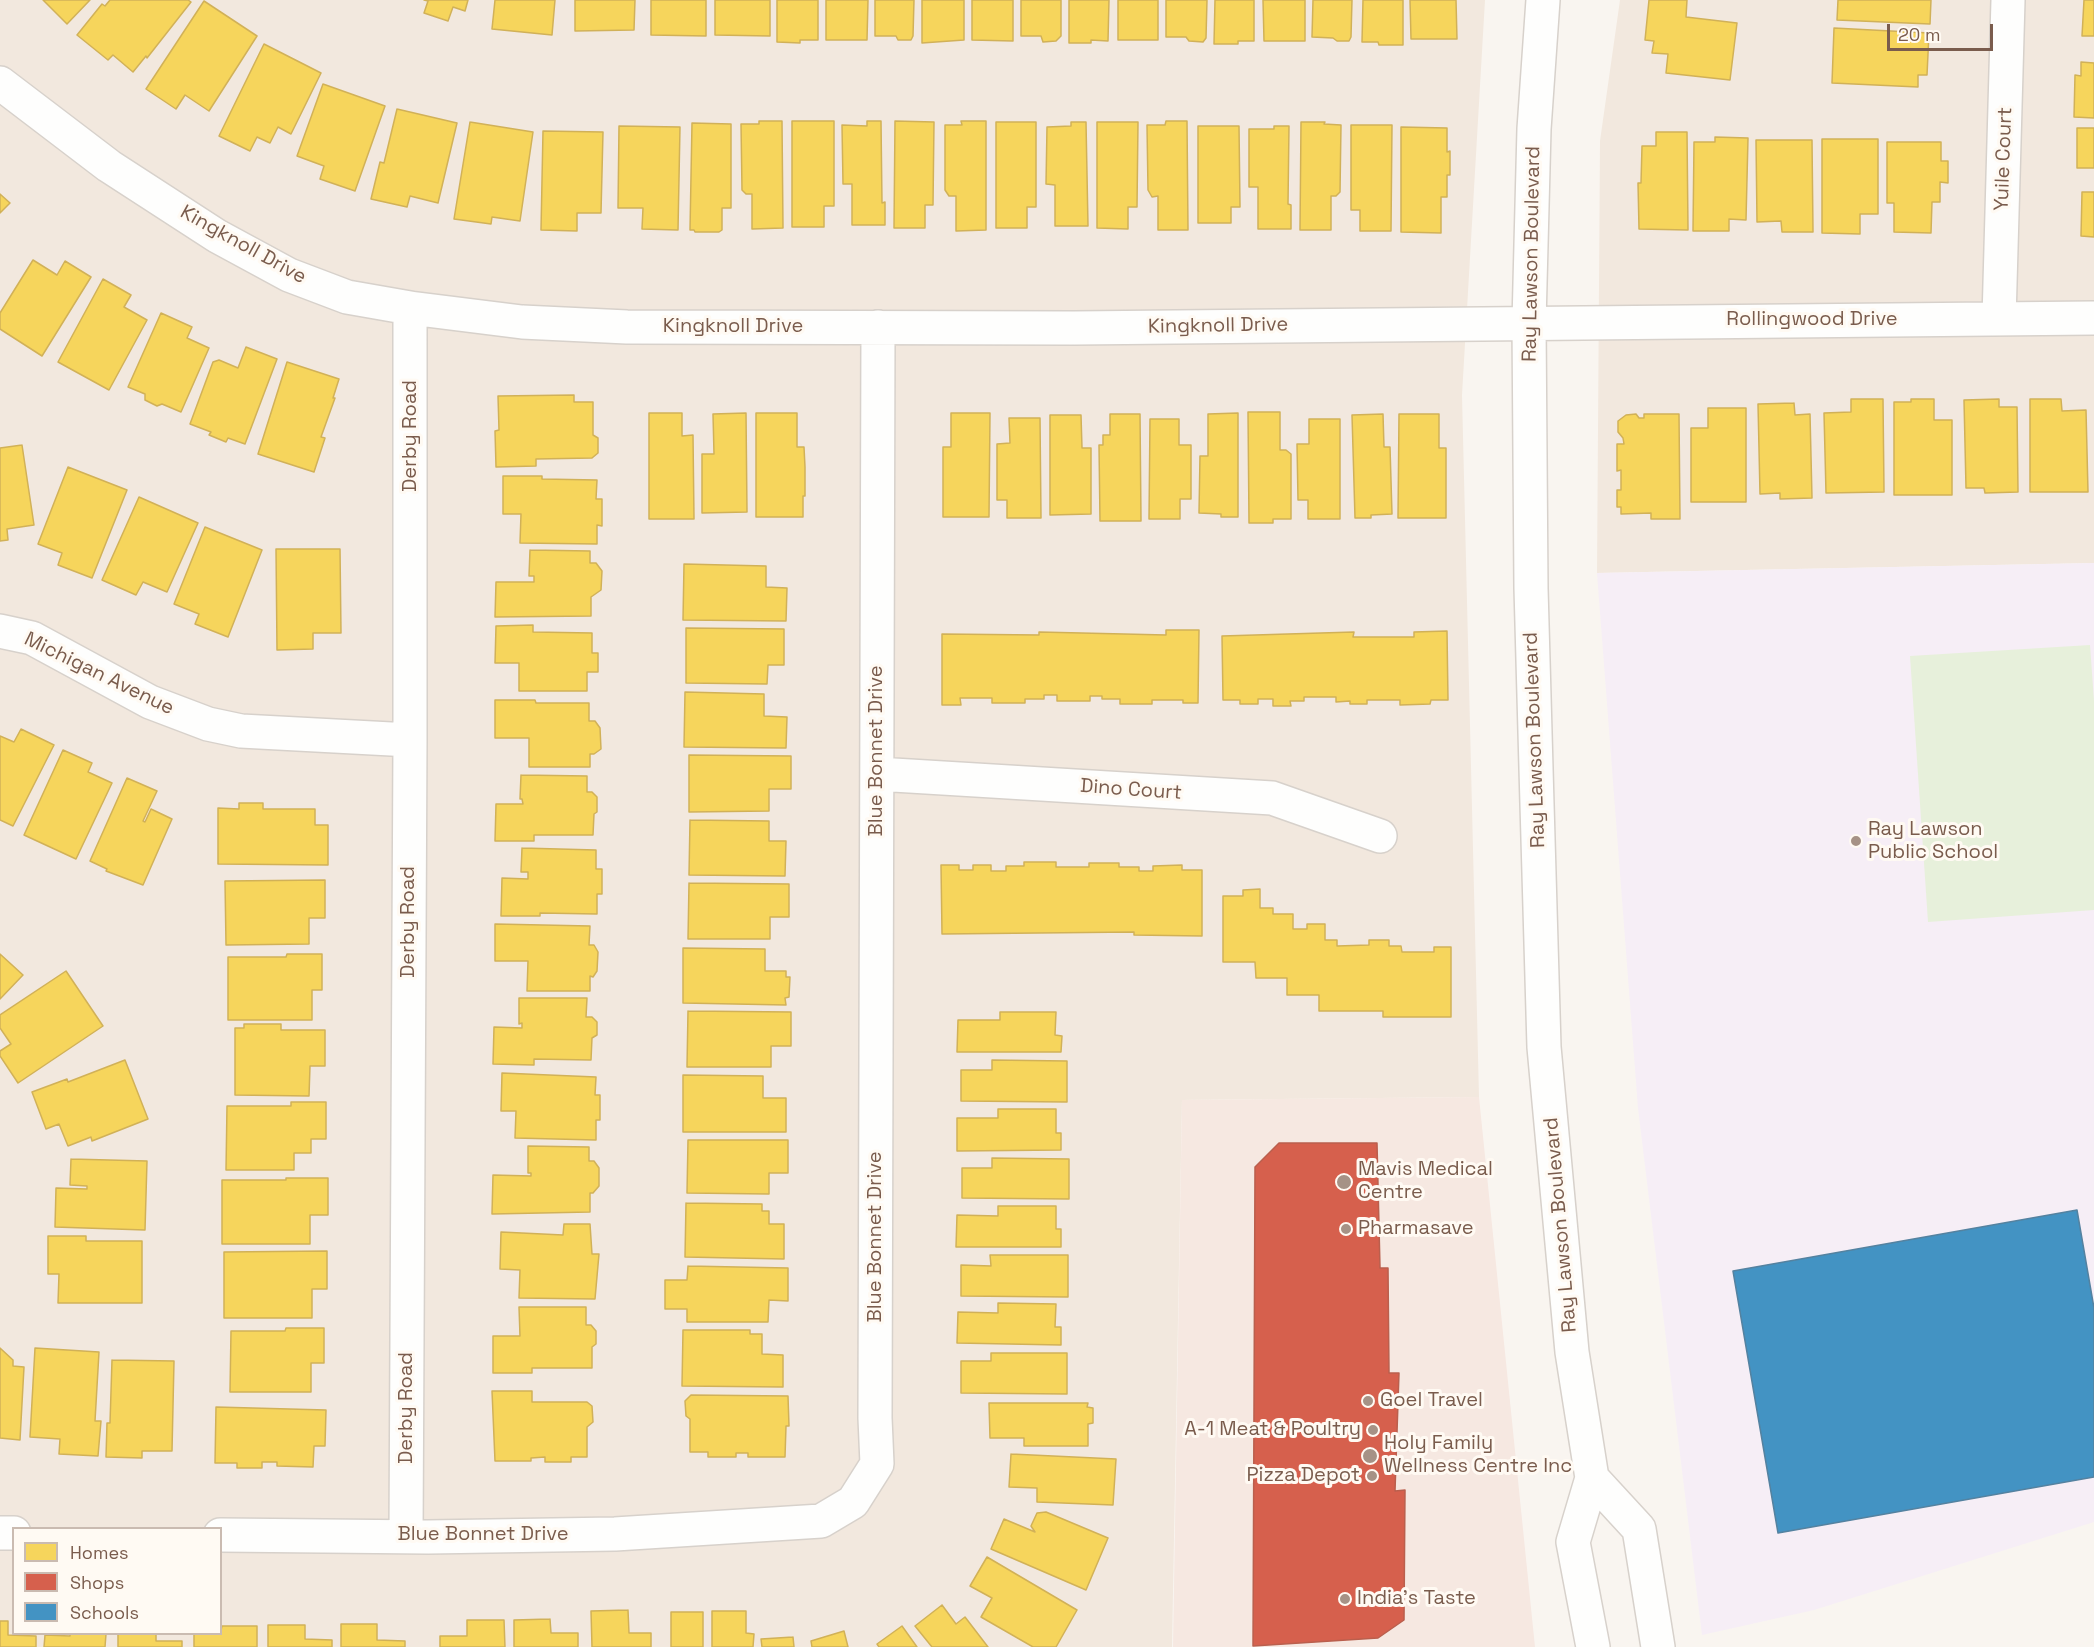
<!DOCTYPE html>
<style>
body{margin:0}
#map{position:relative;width:2094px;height:1647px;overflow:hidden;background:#f9f5f0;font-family:"Space Grotesk",sans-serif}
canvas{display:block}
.legend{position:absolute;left:12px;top:1527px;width:210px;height:108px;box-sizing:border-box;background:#fffaf3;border:2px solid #cabbb1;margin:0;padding:8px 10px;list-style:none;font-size:18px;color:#7a5c4d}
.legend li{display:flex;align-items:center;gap:12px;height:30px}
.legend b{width:30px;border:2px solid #cabbb1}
.scale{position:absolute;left:1887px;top:24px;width:106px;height:27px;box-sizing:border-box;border:3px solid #7a5c4d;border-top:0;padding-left:8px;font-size:18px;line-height:21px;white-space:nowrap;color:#7a5c4d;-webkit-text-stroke:4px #fffaf3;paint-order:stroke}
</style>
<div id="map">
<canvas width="2094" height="1647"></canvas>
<ul class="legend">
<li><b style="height:16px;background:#f6d55c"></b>Homes</li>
<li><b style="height:16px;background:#d6604d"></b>Shops</li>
<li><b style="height:16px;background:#4393c3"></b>Schools</li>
</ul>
<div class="scale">20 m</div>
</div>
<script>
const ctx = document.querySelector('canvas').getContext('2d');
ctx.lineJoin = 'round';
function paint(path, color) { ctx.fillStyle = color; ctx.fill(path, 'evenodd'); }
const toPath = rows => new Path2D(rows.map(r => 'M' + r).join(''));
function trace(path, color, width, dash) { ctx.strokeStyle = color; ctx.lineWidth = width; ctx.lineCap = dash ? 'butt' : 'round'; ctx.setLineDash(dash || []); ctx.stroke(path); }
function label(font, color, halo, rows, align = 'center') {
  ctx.font = font + ' "Space Grotesk",sans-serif'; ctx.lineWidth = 6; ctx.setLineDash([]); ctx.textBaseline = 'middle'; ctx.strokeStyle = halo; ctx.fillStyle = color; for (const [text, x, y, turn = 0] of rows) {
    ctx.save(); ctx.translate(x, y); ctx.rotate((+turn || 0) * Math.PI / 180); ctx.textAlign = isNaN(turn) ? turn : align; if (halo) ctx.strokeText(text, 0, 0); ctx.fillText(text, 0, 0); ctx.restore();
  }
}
const residential = toPath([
 [0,0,1485,0,1462,395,1479,1097,1182,1100,1172,1647,0,1647],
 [14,1528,220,1528,220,1634,14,1634],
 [1620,0,2094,0,2094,563,1597,573,1600,141]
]);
const commercial = toPath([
 [1479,1097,1535,1647,1173,1647,1182,1100]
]);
const education = toPath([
 [2094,563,2094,1522,1814,1610,1702,1635,1638,1108,1597,573]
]);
const green = toPath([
 [2090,645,2094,701,2094,910,1928,922,1910,656]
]);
const homes = toPath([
 [43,0,90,0,67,24,43,0],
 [110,0,188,0,191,2,147,58,146,56,133,72,113,55,108,60,77,35,102,4,105,6,110,0],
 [424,0,468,0,465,11,453,7,448,21,424,13,428,1,424,0],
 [495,0,555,0,552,35,492,29,495,0],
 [575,0,635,0,634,30,575,31,575,0],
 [651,0,706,0,706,36,651,35,651,0],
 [715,0,770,0,770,36,715,35,715,0],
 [777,0,818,0,818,40,800,40,800,43,777,42,777,0],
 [826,0,868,0,867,40,826,40,826,0],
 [875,0,914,0,913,36,911,40,898,40,896,36,875,36,875,0],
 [922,0,964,0,964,40,922,43,922,0],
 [972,0,1013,0,1013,41,972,40,972,0],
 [1021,0,1061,0,1061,36,1056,41,1043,42,1041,36,1021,36,1021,0],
 [1069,0,1109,0,1108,41,1091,40,1091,43,1069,43,1069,0],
 [1118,0,1158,0,1158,40,1118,40,1118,0],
 [1166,0,1207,0,1206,38,1203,42,1189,41,1186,37,1166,37,1166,0],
 [1215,0,1254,0,1254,41,1238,41,1238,44,1214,44,1215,0],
 [1263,0,1305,0,1305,41,1264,41,1263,0],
 [1313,0,1352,0,1351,37,1349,41,1337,41,1333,38,1312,37,1313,0],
 [1363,0,1403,0,1403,45,1379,45,1378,42,1362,42,1363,0],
 [1410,0,1456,0,1457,39,1411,39,1410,0],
 [1649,0,1687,0,1686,17,1737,23,1730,80,1666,73,1668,54,1652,53,1654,41,1645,40,1649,0],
 [1838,0,1931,0,1930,24,1837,20,1838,0],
 [2084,0,2094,0,2094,36,2082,36,2084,0],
 [204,1,257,36,209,111,185,95,176,109,146,89,204,1],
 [1834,28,1929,33,1927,75,1918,75,1918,87,1832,83,1834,28],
 [264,44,321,73,291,134,278,127,270,143,257,137,250,151,219,136,264,44],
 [2081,62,2094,63,2094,118,2074,117,2075,75,2081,76,2081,62],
 [323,84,385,106,355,191,320,179,324,166,297,156,323,84],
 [397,109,457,123,438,203,410,196,407,207,371,199,380,162,384,163,397,109],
 [759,121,782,121,783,228,752,229,752,194,746,194,742,190,741,124,759,124,759,121],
 [792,121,834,121,834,206,824,206,824,227,792,227,792,121],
 [867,121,881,121,882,203,885,202,885,225,852,225,852,184,843,184,842,125,867,126,867,121],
 [895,121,934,122,933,205,925,205,925,228,894,228,895,121],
 [961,121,986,121,986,230,956,231,956,196,949,196,945,190,945,125,962,125,961,121],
 [1166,121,1187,121,1188,230,1158,230,1158,196,1152,197,1148,190,1147,125,1165,125,1166,121],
 [470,122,533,132,520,221,492,217,491,224,454,219,470,122],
 [996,122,1036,122,1036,207,1027,207,1027,228,996,228,996,122],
 [1071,122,1086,122,1088,226,1055,226,1055,185,1046,184,1047,127,1071,126,1071,122],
 [1097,122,1138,122,1137,207,1128,207,1128,229,1097,228,1097,122],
 [1301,122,1325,122,1324,124,1341,125,1340,192,1336,196,1331,196,1331,230,1300,230,1301,122],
 [692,123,731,124,731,208,722,208,722,230,719,232,695,232,694,230,690,230,692,123],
 [1351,125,1392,125,1391,231,1360,231,1360,210,1351,210,1351,125],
 [619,126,680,127,678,230,642,229,643,208,618,208,619,126],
 [1198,126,1239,126,1240,207,1231,207,1231,223,1198,223,1198,126],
 [1274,126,1289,126,1288,204,1291,205,1291,229,1258,229,1258,187,1249,187,1249,129,1274,129,1274,126],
 [1401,127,1447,128,1447,152,1450,151,1450,175,1447,175,1447,197,1441,197,1441,233,1401,232,1401,127],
 [2077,128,2094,128,2094,168,2077,168,2077,128],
 [543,131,603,132,601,213,577,213,577,231,541,230,543,131],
 [1656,132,1687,132,1688,230,1639,229,1638,183,1641,183,1642,146,1656,146,1656,132],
 [1715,137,1748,138,1746,220,1729,219,1729,231,1693,231,1694,142,1715,142,1715,137],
 [1822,139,1878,139,1878,214,1860,214,1860,234,1822,233,1822,139],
 [1756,140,1812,140,1813,232,1782,232,1781,221,1757,222,1756,140],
 [1887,142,1941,142,1941,161,1948,161,1948,183,1940,182,1940,202,1932,202,1931,233,1894,232,1894,203,1887,203,1887,142],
 [2082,192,2094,192,2094,237,2081,236,2082,192],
 [0,194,10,203,0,213,0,194],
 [33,260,57,275,65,261,91,277,42,356,0,329,0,313,33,260],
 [103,279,131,295,124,307,147,320,109,390,58,362,103,279],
 [161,313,192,327,187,338,209,348,181,412,162,404,157,406,145,400,145,394,128,387,161,313],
 [246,347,277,359,245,444,228,438,226,442,209,435,211,432,190,424,213,362,219,360,238,368,246,347],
 [287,362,339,379,333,398,335,398,321,437,325,438,314,472,258,454,287,362],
 [574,395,574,402,593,402,593,435,598,438,598,453,592,458,536,459,536,466,496,467,495,431,499,430,498,396,574,395],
 [1851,399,1883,399,1884,492,1826,493,1824,413,1851,412,1851,399],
 [1911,399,1934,399,1934,420,1952,420,1952,495,1894,495,1894,402,1911,402,1911,399],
 [1999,399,1999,407,2017,407,2018,492,1985,493,1984,488,1966,488,1964,400,1999,399],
 [2030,399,2061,399,2062,411,2086,410,2088,492,2030,492,2030,399],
 [1794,403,1795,415,1810,414,1812,498,1780,499,1780,493,1760,494,1758,404,1794,403],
 [1708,408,1746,408,1746,502,1691,502,1691,428,1708,428,1708,408],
 [1248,412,1280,412,1280,450,1286,450,1291,454,1291,519,1273,519,1273,523,1249,523,1248,412],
 [649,413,682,413,682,436,693,435,694,519,649,519,649,413],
 [746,413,747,512,702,513,702,454,714,454,713,414,746,413],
 [756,413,797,413,797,447,804,447,805,467,805,496,803,496,803,517,756,517,756,413],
 [951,413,990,413,989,517,943,517,943,447,951,447,951,413],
 [1238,413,1238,517,1221,517,1221,514,1199,513,1200,456,1208,456,1208,414,1238,413],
 [1110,414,1140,414,1141,521,1100,521,1099,445,1103,445,1103,435,1110,435,1110,414],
 [1383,414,1384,447,1390,447,1392,514,1371,515,1371,518,1355,518,1352,415,1383,414],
 [1399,414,1439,414,1439,448,1446,448,1446,518,1398,518,1399,414],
 [1636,414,1639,418,1644,418,1644,414,1679,414,1680,519,1651,519,1651,513,1621,514,1621,507,1617,507,1617,490,1621,490,1621,470,1617,471,1617,444,1624,444,1623,438,1618,432,1618,421,1626,415,1636,414],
 [1050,415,1081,415,1082,448,1091,448,1091,514,1050,515,1050,415],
 [1009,418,1040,418,1041,518,1007,518,1007,500,997,500,997,444,1010,443,1009,418],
 [1150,419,1179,419,1179,445,1191,445,1191,499,1180,499,1180,519,1149,519,1150,419],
 [1309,419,1340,419,1340,519,1308,519,1308,500,1298,500,1297,444,1309,444,1309,419],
 [22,445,34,525,7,529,8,540,0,541,0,448,22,445],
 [68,467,127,490,92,578,58,565,62,553,38,544,68,467],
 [503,476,542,476,542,479,597,480,596,499,602,499,602,526,597,525,597,544,520,543,521,514,503,514,503,476],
 [139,497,198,523,167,592,143,582,136,595,102,580,139,497],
 [205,527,262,550,228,637,195,624,199,614,174,604,205,527],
 [276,549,340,549,341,633,313,633,313,649,277,650,276,549],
 [530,550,590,551,590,563,596,563,602,571,601,590,591,597,591,616,495,617,496,582,534,582,534,576,529,576,530,550],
 [684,564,766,566,766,587,787,588,786,621,683,620,684,564],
 [533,625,533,632,592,633,592,653,598,653,598,672,587,672,587,691,519,691,519,663,495,663,496,626,533,625],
 [686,628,784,629,784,665,768,665,767,684,686,683,686,628],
 [1166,630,1199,630,1198,703,1183,703,1183,700,1152,700,1152,704,1120,704,1120,699,1102,699,1102,696,1090,696,1090,701,1057,701,1057,695,1044,695,1044,699,1025,699,1025,703,992,703,992,698,960,698,961,705,942,705,942,634,1039,635,1039,632,1166,635,1166,630],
 [1447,631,1448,700,1431,700,1430,704,1400,705,1400,700,1367,700,1367,704,1350,704,1350,701,1336,702,1336,697,1304,697,1304,701,1290,701,1291,706,1273,706,1273,699,1258,699,1258,704,1240,704,1240,700,1223,700,1222,636,1354,632,1353,637,1414,637,1414,632,1447,631],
 [685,692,764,694,764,716,787,717,786,748,684,747,685,692],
 [495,700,535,700,536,703,589,703,589,721,595,721,600,728,601,749,594,754,590,754,590,767,529,767,529,738,495,738,495,700],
 [21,729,54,745,13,826,0,820,0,736,14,742,21,729],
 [63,750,92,763,88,772,112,783,76,859,24,835,63,750],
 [689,755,791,756,791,789,769,789,769,811,689,812,689,755],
 [521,775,587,776,587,792,592,792,597,797,597,812,594,814,593,835,534,835,534,841,495,841,496,804,523,804,522,799,520,799,521,775],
 [127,778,157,791,143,821,145,822,151,809,172,819,143,885,106,871,107,869,90,861,127,778],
 [239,803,263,803,263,809,315,809,315,825,328,825,328,865,218,864,218,808,239,809,239,803],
 [690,820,769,821,769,841,786,841,785,876,689,875,690,820],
 [522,848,596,850,596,869,602,869,602,894,597,894,597,914,540,913,540,916,501,916,502,878,528,879,528,872,521,872,522,848],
 [1024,862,1056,862,1056,867,1089,867,1089,863,1119,863,1119,867,1139,867,1139,871,1153,871,1153,866,1182,865,1182,870,1202,870,1202,936,1134,935,1134,932,942,934,941,865,959,865,959,870,973,870,973,865,991,865,991,871,1006,871,1006,866,1024,866,1024,862],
 [325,880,325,918,309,918,309,944,226,945,225,881,325,880],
 [689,883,789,884,789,917,770,917,770,939,688,939,689,883],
 [1260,889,1260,908,1273,908,1273,914,1293,914,1293,929,1307,929,1307,924,1325,924,1325,940,1337,940,1337,946,1369,945,1369,940,1389,940,1389,946,1401,946,1402,952,1434,952,1434,947,1451,947,1451,1017,1383,1017,1383,1011,1319,1011,1319,995,1287,995,1287,978,1256,978,1255,962,1223,962,1223,896,1243,896,1243,890,1260,889],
 [495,924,590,926,589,945,594,945,598,952,597,971,593,977,590,976,590,991,527,991,528,961,495,961,495,924],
 [683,948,765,949,765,971,786,971,786,977,790,977,789,997,785,998,786,1005,683,1003,683,948],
 [0,954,23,975,0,999,0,954],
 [287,954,322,954,322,990,312,990,312,1020,228,1020,228,957,286,957,287,954],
 [66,971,103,1026,18,1083,0,1056,0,1051,11,1044,0,1028,0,1015,66,971],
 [519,998,587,998,586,1017,592,1017,597,1022,597,1035,592,1038,591,1060,534,1059,534,1065,493,1064,494,1027,522,1028,522,1023,519,1024,519,998],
 [688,1011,791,1012,791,1046,771,1046,771,1067,687,1067,688,1011],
 [1000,1012,1056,1012,1055,1035,1062,1036,1061,1052,957,1052,958,1020,1000,1020,1000,1012],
 [244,1024,281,1024,281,1030,325,1030,325,1066,310,1066,309,1096,235,1095,235,1028,244,1028,244,1024],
 [125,1060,148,1119,92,1141,91,1137,68,1146,59,1124,46,1129,32,1092,67,1079,68,1082,125,1060],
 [992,1060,1067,1061,1067,1102,961,1101,961,1070,992,1070,992,1060],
 [502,1073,596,1077,595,1095,600,1095,600,1120,596,1120,596,1140,515,1138,516,1111,501,1111,502,1073],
 [683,1075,763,1076,763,1098,786,1098,786,1132,683,1132,683,1075],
 [291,1102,326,1102,326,1139,311,1139,311,1153,294,1153,294,1170,226,1170,227,1106,291,1106,291,1102],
 [998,1109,1056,1109,1056,1133,1061,1133,1061,1150,957,1151,957,1118,998,1118,998,1109],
 [688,1140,788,1140,788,1173,769,1173,769,1194,687,1193,688,1140],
 [528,1146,589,1147,589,1161,594,1161,599,1168,599,1186,593,1193,590,1193,590,1212,492,1214,493,1175,531,1176,531,1173,528,1173,528,1146],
 [992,1158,1069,1159,1069,1199,962,1198,962,1168,992,1168,992,1158],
 [71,1159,147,1161,145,1230,55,1227,56,1188,87,1189,87,1186,70,1185,71,1159],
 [286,1178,328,1178,328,1215,310,1215,310,1244,222,1244,222,1180,286,1180,286,1178],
 [686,1203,762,1204,762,1211,769,1211,769,1224,784,1224,784,1259,685,1257,686,1203],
 [998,1206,1056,1206,1056,1229,1061,1229,1061,1247,956,1247,957,1215,998,1216,998,1206],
 [564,1224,590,1224,592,1254,599,1254,595,1299,519,1298,520,1270,500,1269,501,1232,563,1235,564,1224],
 [48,1236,86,1236,86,1241,142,1241,142,1303,58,1303,59,1274,48,1274,48,1236],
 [327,1251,327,1289,312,1289,312,1318,224,1318,224,1252,327,1251],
 [990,1255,1068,1255,1068,1297,961,1296,961,1265,991,1266,990,1255],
 [688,1266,788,1268,788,1301,769,1300,768,1322,687,1322,687,1309,665,1309,665,1280,687,1280,688,1266],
 [998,1303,1056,1304,1055,1327,1061,1327,1061,1345,957,1343,958,1312,998,1313,998,1303],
 [519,1307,586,1307,586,1325,591,1325,596,1331,596,1344,592,1347,592,1368,532,1368,532,1373,493,1373,493,1336,520,1336,519,1307],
 [286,1328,324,1328,324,1363,311,1363,311,1392,230,1392,231,1331,285,1331,286,1328],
 [683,1330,750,1330,750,1334,762,1334,762,1354,783,1355,783,1387,682,1386,683,1330],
 [0,1348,13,1360,13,1366,24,1367,20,1440,0,1438,0,1348],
 [35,1348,99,1352,95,1421,101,1421,98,1456,59,1454,60,1439,30,1437,35,1348],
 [991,1353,1067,1353,1067,1394,961,1393,961,1361,991,1361,991,1353],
 [112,1360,174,1361,172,1451,142,1451,142,1458,106,1457,107,1423,110,1423,112,1360],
 [492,1391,532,1391,532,1402,587,1402,592,1406,593,1422,587,1427,587,1457,571,1457,571,1462,545,1462,545,1457,531,1458,531,1461,495,1461,492,1391],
 [691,1395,788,1396,789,1426,786,1426,785,1457,748,1457,748,1453,736,1453,736,1457,708,1457,708,1452,690,1452,690,1419,686,1416,685,1401,691,1395],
 [989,1403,1088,1403,1087,1407,1093,1408,1093,1423,1088,1424,1088,1446,1024,1446,1024,1438,990,1438,989,1403],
 [216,1407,326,1410,325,1446,314,1446,313,1467,277,1466,277,1462,262,1462,262,1468,237,1468,237,1463,215,1463,216,1407],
 [1011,1454,1116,1459,1113,1505,1037,1502,1037,1488,1009,1487,1011,1454],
 [1046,1512,1108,1538,1086,1590,991,1549,1004,1519,1035,1532,1031,1526,1037,1513,1046,1512],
 [987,1557,1077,1610,1056,1647,1033,1647,981,1617,992,1598,970,1586,987,1557],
 [942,1605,956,1624,965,1617,988,1647,932,1647,915,1626,942,1605],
 [628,1610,629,1633,651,1633,651,1647,592,1647,591,1611,628,1610],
 [712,1611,746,1611,746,1633,754,1634,753,1647,712,1647,712,1611],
 [671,1612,703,1612,703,1647,671,1647,671,1612],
 [550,1619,551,1633,578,1633,578,1647,514,1647,514,1620,550,1619],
 [467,1620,504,1620,505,1647,440,1647,440,1636,467,1636,467,1620],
 [0,1621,8,1621,8,1635,36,1636,36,1647,0,1647,0,1621],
 [341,1624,377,1624,377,1640,405,1641,405,1647,341,1647,341,1624],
 [268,1625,305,1625,305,1639,332,1640,332,1647,268,1647,268,1625],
 [222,1626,257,1626,257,1647,194,1647,194,1634,220,1634,222,1626],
 [902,1626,917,1647,879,1647,877,1644,902,1626],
 [844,1631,848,1647,812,1647,811,1641,844,1631],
 [70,1634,106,1634,105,1647,44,1647,45,1635,70,1636,70,1634],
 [118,1634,156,1634,156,1641,182,1641,182,1647,118,1647,118,1634],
 [793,1637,794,1647,762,1647,761,1639,793,1637]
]);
const shops = toPath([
 [1279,1143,1377,1143,1380,1268,1388,1268,1389,1373,1399,1373,1395,1491,1405,1490,1404,1620,1378,1638,1253,1646,1255,1167,1279,1143]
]);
const schools = toPath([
 [2077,1210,2094,1308,2094,1477,1778,1533,1733,1271,2077,1210]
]);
const minor = toPath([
 [1543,0,1534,129,1529,322,1531,588,1537,804,1544,1047,1572,1352,1592,1478,1573,1542,1593,1647],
 [0,83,109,166,217,236,289,275,347,297,410,308,522,322,627,327,1074,328,2094,318],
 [1999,319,2008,0],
 [0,631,32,638,150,702,208,724,241,731,410,740],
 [877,774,1272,798,1380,836],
 [1592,1478,1639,1529,1658,1647],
 [0,1533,14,1533],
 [220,1535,428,1537,615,1534,821,1521,853,1502,877,1464,875,1418,878,327],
 [406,1536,410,740,410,308]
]);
const markers = [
 [1856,841,6,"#a69286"],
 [1344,1182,8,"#a69286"],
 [1346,1229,6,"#a69286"],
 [1368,1401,6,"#a69286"],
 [1373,1430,6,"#a69286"],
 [1370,1456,8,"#a69286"],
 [1372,1476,6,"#a69286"],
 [1345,1599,6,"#a69286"]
];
const streetNames = [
 ["Yuile Court",2004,159,-88],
 ["Kingknoll Drive",243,245,29],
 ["Ray Lawson Boulevard",1532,254,-89],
 ["Rollingwood Drive",1812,320],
 ["Kingknoll Drive",1218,326,-1],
 ["Kingknoll Drive",733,327],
 ["Derby Road",411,436,-90],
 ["Michigan Avenue",99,674,26],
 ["Ray Lawson Boulevard",1535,740,-92],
 ["Blue Bonnet Drive",877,751,-90],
 ["Dino Court",1131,790,4],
 ["Derby Road",409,922,-90],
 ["Ray Lawson Boulevard",1561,1225,-95],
 ["Blue Bonnet Drive",876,1237,-90],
 ["Derby Road",407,1408,-90],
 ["Blue Bonnet Drive",483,1535]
];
const poiNames = [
 ["Ray Lawson",1868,830],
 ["Public School",1868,853],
 ["Mavis Medical",1358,1170],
 ["Centre",1358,1193],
 ["Pharmasave",1358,1229],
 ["Goel Travel",1380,1401],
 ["A-1 Meat & Poultry",1361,1430,"right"],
 ["Holy Family",1384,1444],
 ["Wellness Centre Inc",1384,1467],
 ["Pizza Depot",1360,1476,"right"],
 ["India's Taste",1357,1599]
];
paint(residential, '#f2e8de');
paint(commercial, '#f6e8e1');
paint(education, '#f6eef6');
paint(green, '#e7f0db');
paint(homes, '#f6d55c');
trace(homes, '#d1b158', 1.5);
paint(shops, '#d6604d');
trace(shops, '#ba5f4d', 1.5);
paint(schools, '#4393c3');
trace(schools, '#5482a0', 1.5);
trace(minor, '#d7d1cb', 36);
trace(minor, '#fefefd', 33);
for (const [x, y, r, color] of markers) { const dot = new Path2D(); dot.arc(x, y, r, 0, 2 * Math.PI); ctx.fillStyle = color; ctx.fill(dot); trace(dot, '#fffaf3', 2); }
label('20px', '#7a5c4d', '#fffaf3', streetNames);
label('20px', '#7a5c4d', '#fffaf3', poiNames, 'left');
</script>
